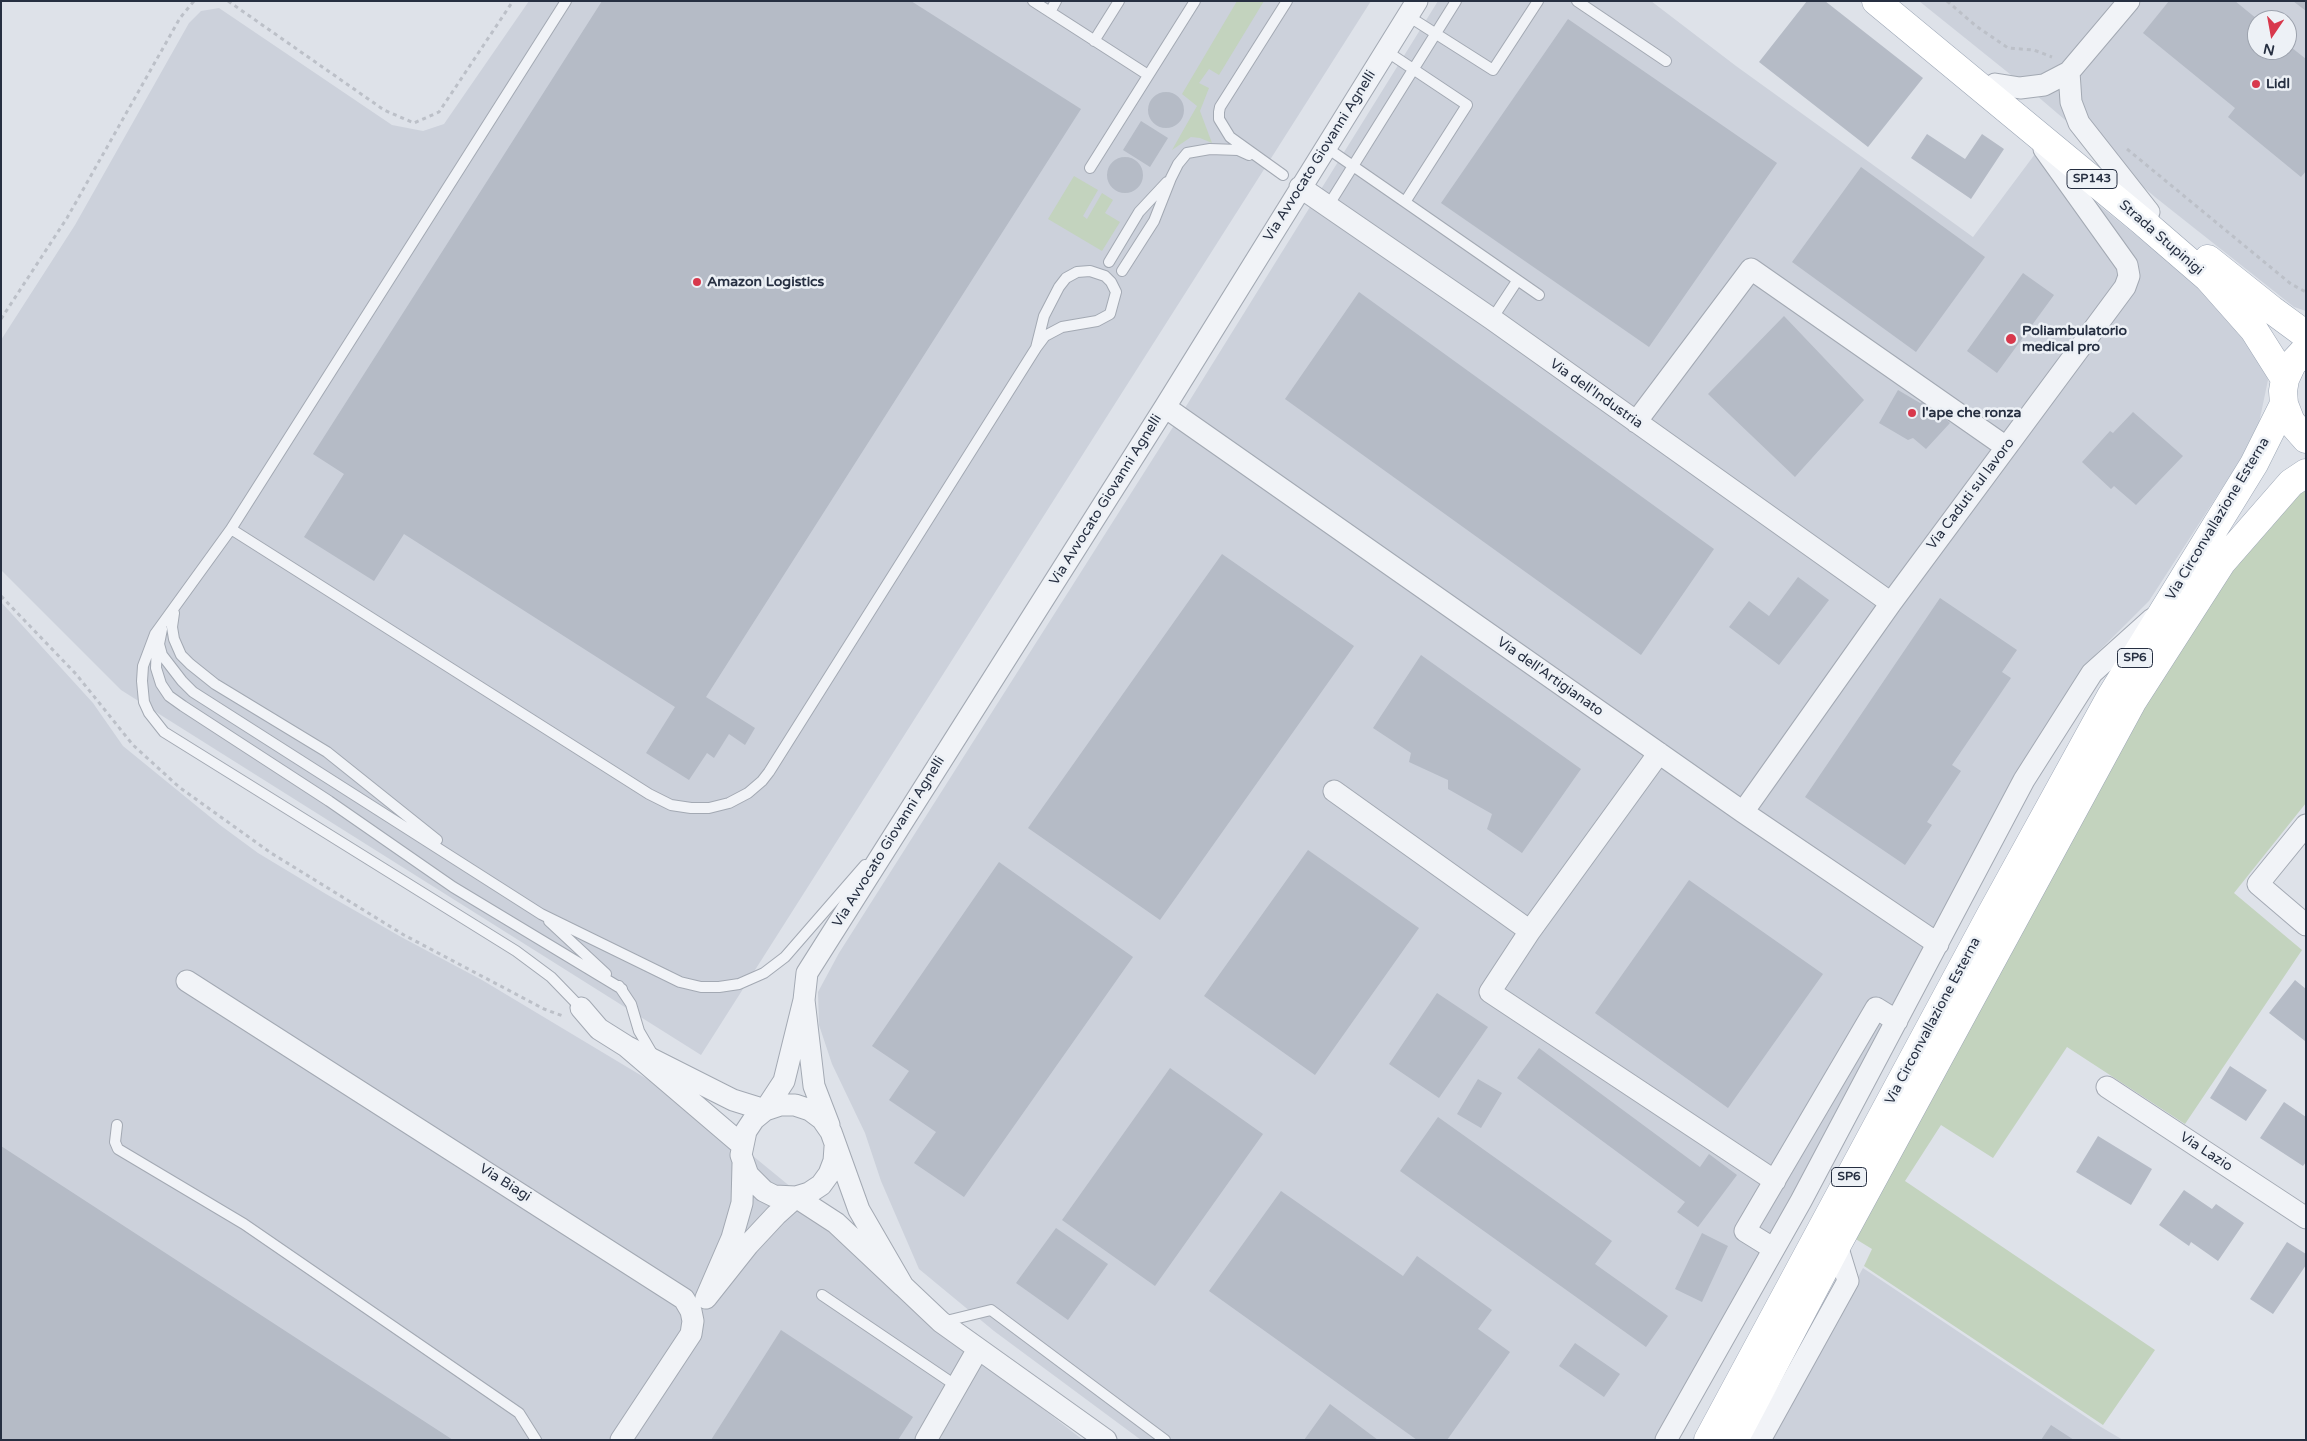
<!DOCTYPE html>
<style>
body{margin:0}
#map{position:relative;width:2307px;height:1441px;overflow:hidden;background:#dee2e9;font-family:"Varela Round",sans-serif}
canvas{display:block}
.frame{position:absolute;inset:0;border:2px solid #262f41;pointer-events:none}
.north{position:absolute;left:2247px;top:10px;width:50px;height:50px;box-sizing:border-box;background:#edf1f6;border:1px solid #9da3ae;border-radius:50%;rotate:192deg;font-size:14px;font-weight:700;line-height:20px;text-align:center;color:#262f41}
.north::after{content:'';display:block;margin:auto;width:18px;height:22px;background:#d8384c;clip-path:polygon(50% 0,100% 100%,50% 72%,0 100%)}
</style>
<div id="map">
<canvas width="2307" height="1441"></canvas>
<div class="frame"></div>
<div class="north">N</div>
</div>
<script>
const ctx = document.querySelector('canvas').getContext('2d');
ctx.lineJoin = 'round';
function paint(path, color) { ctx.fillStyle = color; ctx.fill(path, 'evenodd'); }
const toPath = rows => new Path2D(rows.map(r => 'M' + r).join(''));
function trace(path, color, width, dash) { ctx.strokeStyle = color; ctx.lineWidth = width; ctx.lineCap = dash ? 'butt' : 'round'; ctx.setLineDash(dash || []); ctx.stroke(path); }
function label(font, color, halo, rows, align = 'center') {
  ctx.font = font + ' "Varela Round",sans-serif'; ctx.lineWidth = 5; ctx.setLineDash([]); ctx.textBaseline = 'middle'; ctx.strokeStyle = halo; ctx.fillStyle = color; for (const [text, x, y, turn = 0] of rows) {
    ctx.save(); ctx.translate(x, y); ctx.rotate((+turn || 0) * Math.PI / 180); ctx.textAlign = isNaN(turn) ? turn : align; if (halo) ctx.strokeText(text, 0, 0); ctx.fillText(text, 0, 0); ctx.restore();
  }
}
const built = toPath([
 [529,1,1371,1,701,1055,121,690,1,570,1,340,75,225,189,23,201,11,219,8,392,125,423,131,444,124],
 [1438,1,1651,1,1736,66,1973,237,2035,154,2193,281,2262,359,2268,380,2259,423,2248,448,2149,601,2084,666,1792,1196,1654,1440,1141,1440,994,1331,919,1269,881,1181,865,1133,832,1064,819,1025,818,992,839,953,1180,416],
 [1919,1,2306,1,2306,311,2294,307,2155,197,2036,95],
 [2257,20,2287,20,2287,50,2257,50],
 [1,602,93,703,123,746,220,825,258,853,326,894,403,938,482,980,692,1106,825,1215,899,1297,1083,1440,1,1440],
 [1863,1268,2101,1427,2123,1440,1769,1440]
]);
const green = toPath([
 [1237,1,1264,1,1219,75,1209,69,1199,83,1209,88,1200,111,1212,143,1200,138,1191,137,1172,150,1197,106,1182,94],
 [1074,176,1098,190,1083,216,1087,219,1102,193,1113,200,1105,213,1120,222,1102,251,1048,219],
 [2306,487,2306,803,2234,893,2302,950,2185,1124,2067,1047,1993,1158,1941,1125,1905,1181,2155,1350,2103,1425,1864,1266,1872,1249,1854,1238,2142,705,2234,563]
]);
const building = toPath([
 [602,1,911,1,1081,109,706,697,755,728,745,745,729,734,714,758,707,753,689,780,646,753,675,707,404,534,374,581,304,537,344,474,313,454],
 [1807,1,1825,1,1923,78,1868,147,1759,62],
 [2169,1,2235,1,2257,19,2257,50,2287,50,2287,44,2306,59,2306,171,2301,177,2228,117,2235,108,2143,33],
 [2293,1,2306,1,2306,11],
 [1568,19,1777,163,1649,347,1441,203],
 '1148 110a18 18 0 1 1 36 0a18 18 0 1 1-36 0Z',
 [1141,121,1168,138,1150,167,1123,150],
 [1927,134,1965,159,1982,134,2004,149,1971,199,1911,158],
 '1107 175a18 18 0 1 1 36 0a18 18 0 1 1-36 0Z',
 [1861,167,1985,257,1916,352,1792,262],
 [2023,273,2054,295,1997,373,1967,351],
 [1359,292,1714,549,1641,655,1285,399],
 [1784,316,1864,400,1795,477,1708,394],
 [1898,390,1920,403,1926,400,1950,423,1926,449,1913,438,1908,440,1879,423],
 [2133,412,2183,456,2136,505,2114,486,2111,489,2082,462,2110,431,2113,433],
 [1222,554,1354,646,1160,920,1028,828],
 [1798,577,1829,600,1779,665,1729,627,1749,601,1769,616],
 [1940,598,2017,650,2002,672,2011,678,1952,765,1961,771,1927,822,1932,825,1905,865,1805,797],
 [1421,655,1581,769,1522,853,1487,829,1492,814,1448,789,1448,780,1409,762,1411,753,1373,728],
 [1308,850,1419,928,1315,1075,1204,996],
 [999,862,1133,957,964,1197,914,1163,936,1132,889,1100,909,1071,872,1046],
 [1689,880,1823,974,1728,1108,1595,1013],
 [2295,980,2306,989,2305,1041,2269,1013],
 [1437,993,1488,1027,1439,1098,1389,1064],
 [1539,1048,1700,1167,1709,1154,1737,1175,1698,1227,1677,1212,1685,1202,1517,1078],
 [2230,1066,2267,1090,2246,1121,2210,1098],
 [1170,1068,1263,1134,1155,1286,1062,1220],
 [1478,1079,1502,1093,1481,1128,1457,1114],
 [2284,1102,2306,1117,2306,1162,2303,1166,2260,1138],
 [1438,1117,1612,1241,1595,1264,1668,1316,1646,1347,1400,1171],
 [2098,1136,2152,1169,2131,1205,2076,1172],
 [1,1146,453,1440,1,1440],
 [2184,1190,2212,1209,2216,1204,2244,1223,2218,1261,2191,1242,2189,1246,2159,1225],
 [1281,1191,1403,1276,1417,1256,1492,1310,1478,1329,1510,1352,1447,1440,1417,1440,1209,1291],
 [1056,1228,1108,1264,1068,1320,1016,1283],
 [1702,1233,1728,1246,1702,1302,1675,1289],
 [2287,1242,2306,1254,2306,1265,2273,1314,2250,1299],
 [781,1330,913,1417,898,1440,711,1440],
 [1575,1343,1620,1374,1604,1397,1559,1366],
 [1330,1404,1378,1440,1304,1440],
 [2051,1425,2074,1440,2041,1440]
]);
const path = toPath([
 [228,1,384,110,414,123,439,112,513,1],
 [1947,1,1976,26,2008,48,2034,50,2052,57],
 [2127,149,2291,284,2306,292],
 [1,319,67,218,180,18,194,1],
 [1,596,76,674,133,745,179,787,271,853,404,935,544,1009,563,1016]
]);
const lane = toPath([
 [566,1,231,529,155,634,143,666,142,681,144,702,149,713,164,732,516,951,551,977,581,1008],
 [1033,1,1148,75],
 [1577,1,1666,61],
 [1050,12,1056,1],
 [1408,16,1493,70,1538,1],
 [1094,41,1119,1],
 [1327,148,1405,202,1467,105,1386,51],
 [1090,168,1195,1],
 [1283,175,1230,137,1219,119,1219,112,1220,107,1287,1],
 [1405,202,1539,295],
 [1328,206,1456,1],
 [1109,262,1139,212,1167,182],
 [1122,271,1154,221,1171,178,1178,164,1187,153,1210,149,1238,150,1249,155],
 [1492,319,1517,281],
 [231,529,649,794,671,805,691,808,709,808,729,803,748,793,762,781,769,772,1036,348,1045,336,1062,327,1097,321,1110,314,1116,292,1111,282,1105,276,1090,271,1077,272,1066,278,1059,287,1044,316,1036,348],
 [174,613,172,627,174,639,181,655,190,664,215,684,327,752,437,840],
 [162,629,159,644,162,655,182,681,193,692,541,914,680,982,701,987,719,987,739,984,764,973,785,957,865,865],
 [157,644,156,668,161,684,169,696,183,706,329,801,453,887,622,989],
 [549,921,606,974],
 [619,986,631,1004,639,1031,653,1055],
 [117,1125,115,1142,118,1149,244,1224,519,1413,536,1440],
 [822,1295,958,1387],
 [942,1322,991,1310,1165,1440]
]);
const street = toPath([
 [2069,72,2071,102,2079,123,2149,212],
 [1995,84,2020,88,2044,85,2069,72,2129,1],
 [1300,187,1492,319,1891,603],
 [1165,407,1743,812,1938,944],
 [1636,422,1751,269,2006,447],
 [1659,753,1530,931,1490,992,1775,1181],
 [1334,791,1530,931],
 [1743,812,1891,603,2125,287,2129,276,2127,265,2044,149],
 [2306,825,2258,884,2306,925],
 [187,981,684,1299,691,1311,693,1321,691,1334,621,1440],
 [804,1000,807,973,1165,407,1417,1],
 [581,1008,599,1029,626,1046],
 [2107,1087,2306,1218],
 [742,1145,626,1046,733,1100,765,1110,784,1081,804,1000,814,1086,829,1125],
 [743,1164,742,1203,732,1238,706,1298,748,1245,776,1215,796,1197,836,1223,903,1286,859,1210,831,1132,822,1119,810,1110,795,1105,780,1105,765,1110,754,1119,746,1131,741,1155,748,1175,764,1191,774,1196,796,1197,809,1193,821,1185,829,1174,834,1161,835,1147],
 [1774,1249,1745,1231,1876,1008,1897,1021],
 [903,1286,941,1322,1106,1440],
 [926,1440,978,1349],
 [1666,1440,1801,1201,2024,780,2092,673,2152,619],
 [1760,1440,1848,1281,1837,1245]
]);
const primary = toPath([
 [1876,1,2142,221,2208,278,2254,330,2285,379],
 [2208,259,2272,310,2306,335],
 [2306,349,2292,364,2285,379,2283,391,2284,404,2291,422,2306,439],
 [1708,1440,1990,916,2111,696,2254,464,2284,404],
 [1734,1440,1837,1245,2132,702,2222,562,2291,483,2306,473]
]);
const markers = [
 [2256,84,5,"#d8384c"],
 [697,282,5,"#d8384c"],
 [2011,339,6,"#d8384c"],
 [1912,413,5,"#d8384c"]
];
const shields = [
 [2092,179,50],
 [2135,658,35],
 [1849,1177,35]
];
const shieldNames = [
 ["SP143",2092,179],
 ["SP6",2135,658],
 ["SP6",1849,1177]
];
const poiNames = [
 ["Lidl",2266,84],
 ["Amazon Logistics",707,282],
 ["Poliambulatorio",2022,331],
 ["medical pro",2022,347],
 ["l'ape che ronza",1922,413]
];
const streetNames = [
 ["Via Avvocato Giovanni Agnelli",1320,156,-58],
 ["Strada Stupinigi",2161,238,41],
 ["Via dell'Industria",1596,394,35],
 ["Via Caduti sul lavoro",1971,494,-53],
 ["Via Avvocato Giovanni Agnelli",1106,500,-58],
 ["Via Circonvallazione Esterna",2218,519,-59],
 ["Via dell'Artigianato",1550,677,35],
 ["Via Avvocato Giovanni Agnelli",889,842,-58],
 ["Via Circonvallazione Esterna",1933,1021,-62],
 ["Via Lazio",2206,1152,33],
 ["Via Biagi",505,1183,32]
];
paint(built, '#ccd1db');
paint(green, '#c3d3be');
paint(building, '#b5bbc6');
trace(lane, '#a3a9b3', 12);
trace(street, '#a3a9b3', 23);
trace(primary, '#9ca6b5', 29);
trace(path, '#bcc0c8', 3, [4, 4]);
trace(lane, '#f1f3f7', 10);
trace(street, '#f1f3f7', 21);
trace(primary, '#fff', 28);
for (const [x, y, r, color] of markers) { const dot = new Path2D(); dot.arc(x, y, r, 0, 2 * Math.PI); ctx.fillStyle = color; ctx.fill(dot); trace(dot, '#edf1f6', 2); }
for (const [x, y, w] of shields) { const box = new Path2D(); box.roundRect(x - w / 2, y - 9.5, w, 19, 4); ctx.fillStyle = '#edf1f6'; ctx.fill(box); trace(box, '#262f41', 1); }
label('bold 12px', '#262f41', null, shieldNames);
label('bold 14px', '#262f41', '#edf1f6', poiNames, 'left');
label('14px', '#262f41', '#edf1f6', streetNames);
</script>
